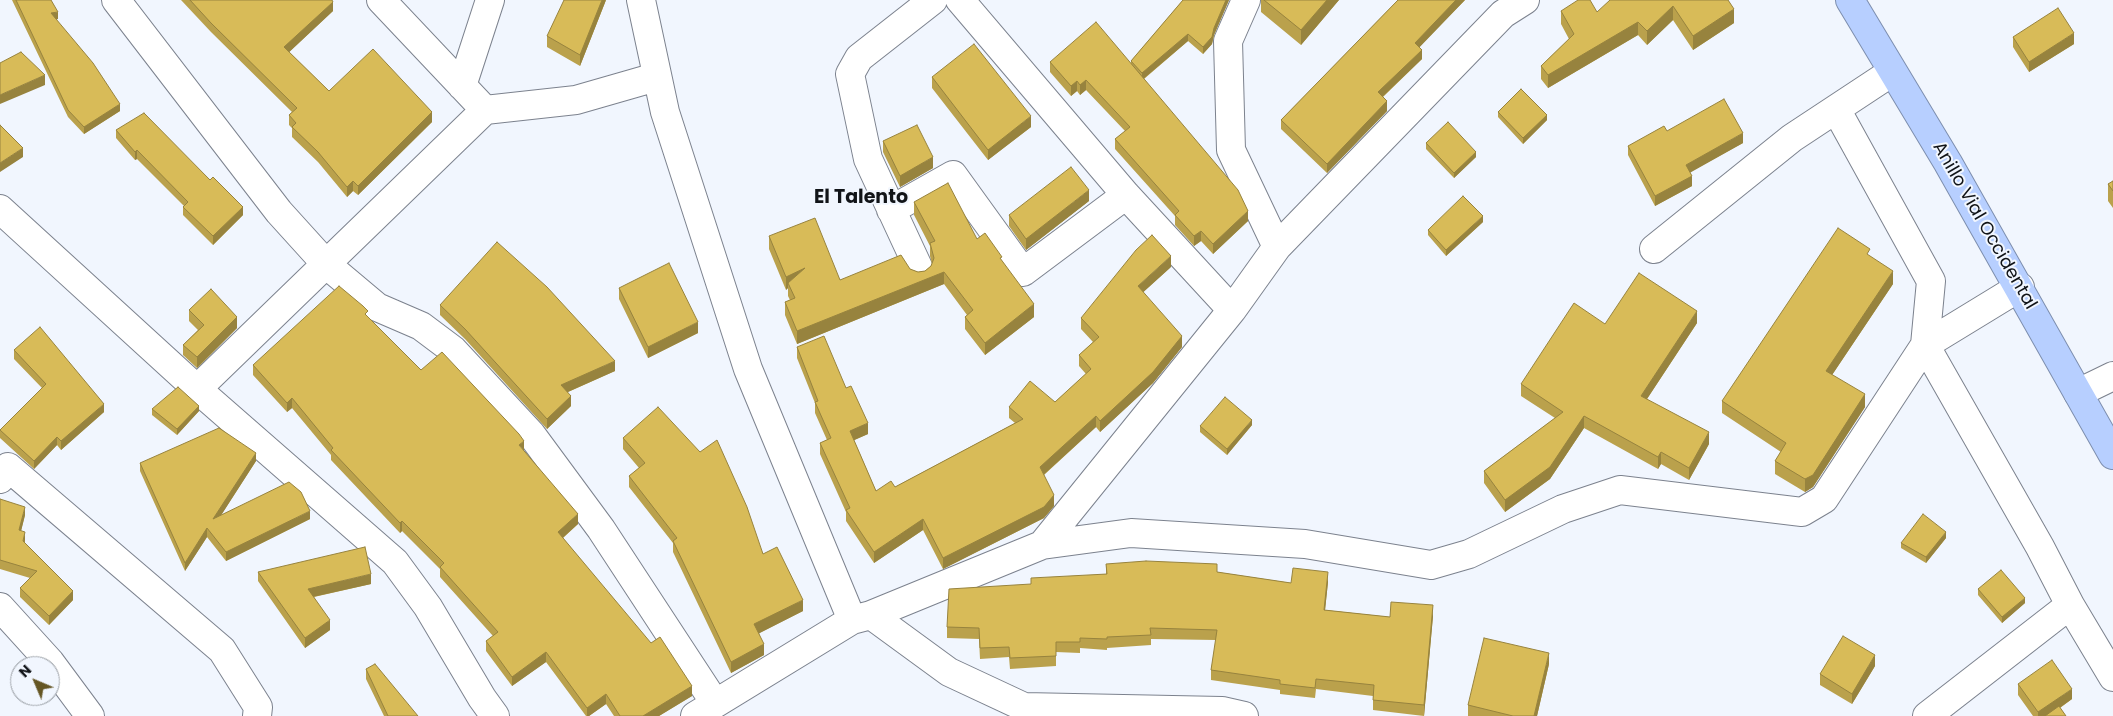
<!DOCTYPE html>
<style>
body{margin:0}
#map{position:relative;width:2113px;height:716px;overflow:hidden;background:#f1f6fe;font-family:Poppins,sans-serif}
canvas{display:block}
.north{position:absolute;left:10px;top:656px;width:50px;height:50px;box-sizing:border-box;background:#f1f6fe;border:1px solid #979ca2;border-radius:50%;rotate:315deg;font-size:14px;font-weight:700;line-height:20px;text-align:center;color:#111418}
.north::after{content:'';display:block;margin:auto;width:18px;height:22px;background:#655624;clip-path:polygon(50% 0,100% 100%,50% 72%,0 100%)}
</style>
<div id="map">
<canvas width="2113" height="716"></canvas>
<div class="north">N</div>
</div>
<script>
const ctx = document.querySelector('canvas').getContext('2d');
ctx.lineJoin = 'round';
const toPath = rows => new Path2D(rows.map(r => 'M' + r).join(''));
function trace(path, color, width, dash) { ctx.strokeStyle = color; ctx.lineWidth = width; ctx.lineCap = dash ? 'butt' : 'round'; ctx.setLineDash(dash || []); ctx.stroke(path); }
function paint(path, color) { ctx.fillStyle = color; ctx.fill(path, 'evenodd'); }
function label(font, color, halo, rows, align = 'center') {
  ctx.font = font + ' Poppins,sans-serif'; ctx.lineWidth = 4; ctx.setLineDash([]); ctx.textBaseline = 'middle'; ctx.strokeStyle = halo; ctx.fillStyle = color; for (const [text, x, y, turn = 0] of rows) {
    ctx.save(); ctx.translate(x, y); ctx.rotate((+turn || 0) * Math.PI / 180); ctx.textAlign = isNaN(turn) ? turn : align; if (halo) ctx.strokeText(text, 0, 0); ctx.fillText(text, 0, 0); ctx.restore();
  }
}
const minor = toPath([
 [116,0,279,212,327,265,377,307,421,326,453,350,531,434,601,529,715,703],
 [381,0,485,110],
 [641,0,665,112,748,369,852,620],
 [960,0,1126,195,1232,310],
 [1246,0,1228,41,1231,150,1277,247],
 [462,86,490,0],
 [1836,109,1931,281,1925,345,2040,547,2070,605,2113,677],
 [0,209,197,389,395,562,428,607,482,698,495,716],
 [891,210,953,175,1023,272,1126,195],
 [1654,249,1792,138,1892,72],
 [919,269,868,159,850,74,859,58,933,0],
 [197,389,485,110,576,100,656,77],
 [2078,393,2113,376],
 [0,479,8,467,222,650,258,707,257,716],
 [1042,545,1232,310,1277,247,1503,14,1525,0],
 [0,607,50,662,90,716],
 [871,615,949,672,1024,707,1222,711,1244,716],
 [695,716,852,620,871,615,1042,545,1131,533,1305,544,1431,565,1469,554,1563,509,1620,490,1802,512,1824,499,1925,345,2020,287],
 [1927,716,2070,605]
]);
const highway = toPath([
 [1850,0,1948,163,2113,455]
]);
const wall = toPath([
 [12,0,51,0,58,19,56,19,120,111,84,134,68,117],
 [181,0,332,0,333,11,289,52,329,91,432,122,358,195,353,191,347,197,318,162,292,137,292,128,289,125,289,115,292,112,211,32],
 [606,0,580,66,547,47,547,36],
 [1183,0,1229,0,1214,35,1212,44,1203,54,1188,41,1144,79,1248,221,1213,254,1201,241,1194,246,1175,225,1175,216,1115,149,1115,139,1125,131,1086,90,1080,95,1077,91,1071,96,1050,72,1050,62,1131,63,1131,61],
 [1261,0,1339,0,1301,45,1261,12],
 [1398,0,1465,0,1419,47,1422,59,1383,97,1387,111,1327,173,1281,129,1281,120],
 [1728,0,1734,23,1693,50,1673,20,1647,45,1638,35,1548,88,1541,79,1541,66,1569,39,1561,24,1561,11,1597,12],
 [2013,37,2074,44,2029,72,2013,47],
 [932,77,1031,127,988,160,932,88],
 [1498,112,1547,120,1523,144,1498,117],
 [116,130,243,215,213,245,183,215,183,207,184,206,137,159,135,160,116,138],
 [1667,131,1743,143,1690,172,1692,186,1655,206,1628,155,1628,146],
 [883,141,933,168,900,187,883,152],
 [1426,143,1476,157,1454,178,1426,149],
 [2113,181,2113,208,2108,201,2108,184],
 [1089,201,1026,250,1009,226,1009,215],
 [914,202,977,239,1002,261,1034,317,985,355,965,329,965,317,967,315,944,284,797,344,785,315,785,302,790,300,788,296,788,288,786,290,769,249,769,236,840,280,910,269,918,272,925,271,931,266,932,264,930,256,930,246,914,215],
 [1483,222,1446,256,1428,235,1428,230],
 [1870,256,1893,284,1832,375,1865,407,1813,487,1805,492,1775,474,1775,461,1781,452,1722,413,1722,401],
 [1171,267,1143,292,1182,347,1153,383,1100,432,1096,427,1044,475,1054,506,1044,518,943,569,923,530,874,563,846,521,846,512,820,454,820,443,827,440,815,413,815,403,797,358,797,347,846,388,868,434,854,440,876,491,895,487,1015,423,1009,418,1009,407,1055,402,1086,374,1079,366,1079,355,1093,342,1081,329,1081,318],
 [619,288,698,333,648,358,619,299],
 [440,305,615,371,568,392,571,406,547,429,465,339,440,315],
 [189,310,237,328,197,368,183,355,183,345,198,330,189,321],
 [368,317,421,370,524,451,578,524,563,538,692,696,659,716,614,716,606,704,589,716,586,716,546,662,512,686,486,651,486,641,493,636,440,577,440,569,402,531,400,533,331,460,331,455,292,408,287,412,253,375,253,365],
 [1697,323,1647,399,1709,444,1689,480,1661,464,1658,469,1584,428,1550,479,1505,512,1484,483,1484,471,1555,418,1521,396,1521,384,1605,324],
 [14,350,104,412,61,450,57,445,34,469,0,438,0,430,42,388,14,359],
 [152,409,199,411,177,435,152,415],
 [1252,425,1227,455,1200,432,1200,426],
 [623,438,763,554,803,611,759,633,764,655,731,673,673,552,673,543,629,487,629,476,639,468,623,449],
 [256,461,221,515,310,519,226,561,207,537,185,571,140,471,140,463],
 [0,499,25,515,21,531,25,540,25,543,73,600,49,625,20,597,20,588,30,578,0,569],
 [1946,538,1926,563,1901,548,1901,543],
 [1106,564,1217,572,1291,583,1328,582,1325,610,1390,617,1433,616,1424,716,1373,710,1373,696,1316,689,1315,698,1280,694,1280,690,1211,680,1211,670,1216,640,1151,639,1151,645,1107,648,1107,650,1080,648,1080,653,1056,652,1056,666,1010,669,1009,657,980,659,979,639,947,638,947,627,1031,584,1106,574],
 [258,572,371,584,314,597,330,630,305,648,258,581],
 [1978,589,2025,603,2002,623,1978,595],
 [1549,664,1537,716,1468,716,1468,705],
 [1875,666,1852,704,1820,685,1820,674],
 [366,669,418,716,384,716,366,679],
 [2018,684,2072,699,2060,708,2066,716,2033,716,2018,695]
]);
const shadedWall = toPath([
 [602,0,606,0,580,66,580,55],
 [1226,0,1229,0,1214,35,1212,44,1203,54,1203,47,1214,28],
 [1327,0,1339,0,1301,45,1301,30],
 [1456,0,1465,0,1415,52,1415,43],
 [333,2,333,11,284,57,284,47],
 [1673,6,1673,20,1647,45,1647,31],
 [1734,9,1734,23,1693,50,1693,36],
 [58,12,58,19,51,21,51,13],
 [1638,22,1638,35,1548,88,1548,75],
 [2074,33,2074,44,2029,72,2029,62],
 [1188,34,1188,41,1142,80,1142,73],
 [1422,50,1422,59,1378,101,1378,92],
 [45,75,45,85,0,104,0,95],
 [1086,80,1086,90,1080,95,1080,85],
 [1077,81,1077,91,1071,96,1071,86],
 [1387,101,1387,111,1327,173,1327,164],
 [120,104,120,111,84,134,84,127],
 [432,112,432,122,358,195,358,186],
 [1547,115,1547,120,1523,144,1523,138],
 [1031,116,1031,127,988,160,988,150],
 [1743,133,1743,143,1686,175,1686,165],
 [23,148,23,157,0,172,0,163],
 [137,150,137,159,135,160,135,152],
 [1476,152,1476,157,1454,178,1454,173],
 [933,157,933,168,900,187,900,176],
 [1692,176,1692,186,1655,206,1655,196],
 [353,181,353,191,347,197,347,187],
 [1089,190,1089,201,1026,250,1026,239],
 [243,207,243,215,213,245,213,236],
 [1248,211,1248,221,1213,254,1213,244],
 [1483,216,1483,222,1446,256,1446,250],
 [1201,231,1201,241,1194,246,1194,236],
 [1171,256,1171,267,1138,297,1138,286],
 [805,268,788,283,788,288,786,290,786,277],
 [1893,271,1893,284,1826,384,1826,371],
 [944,272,944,284,797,344,797,331],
 [1034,304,1034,317,985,355,985,343],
 [1697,311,1697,323,1641,408,1641,396],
 [237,317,237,328,197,368,197,357],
 [698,322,698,333,648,358,648,347],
 [1182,336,1182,347,1153,383,1100,432,1100,421],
 [615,361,615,371,561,395,561,385],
 [1865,394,1865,407,1813,487,1805,492,1805,479],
 [571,396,571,406,547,429,547,419],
 [292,398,292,408,287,412,287,403],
 [104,404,104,412,61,450,61,441],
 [199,406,199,411,177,435,177,429],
 [1096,416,1096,427,1040,478,1040,467],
 [1584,416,1584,428,1550,479,1505,512,1505,500],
 [1252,420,1252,425,1227,455,1227,449],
 [868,423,868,434,850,442,850,431],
 [1709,432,1709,444,1689,480,1689,468],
 [57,437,57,445,34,469,34,461],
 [524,441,524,451,519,445],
 [1661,452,1661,464,1658,469,1658,457],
 [256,453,256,461,213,528,213,519],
 [1054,495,1054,506,1044,518,943,569,943,558],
 [25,507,25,515,19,539,19,530],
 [310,511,310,519,226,561,226,552],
 [578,514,578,524,558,542,558,532],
 [923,519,923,530,874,563,874,552],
 [402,521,402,531,400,533,400,523],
 [207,528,207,537,185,571,185,563],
 [25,532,25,540,23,549,23,541],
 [1946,532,1946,538,1926,563,1926,557],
 [1328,572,1328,582,1324,620,1324,610],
 [371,574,371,584,308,598,308,589],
 [73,591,73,600,49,625,49,616],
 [2025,598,2025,603,2002,623,2002,617],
 [803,600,803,611,754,636,754,624],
 [1433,605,1433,616,1424,716,1424,705],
 [330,620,330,630,305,648,305,638],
 [764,644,764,655,731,673,731,662],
 [546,652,546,662,512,686,512,677],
 [1549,653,1549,664,1537,716,1534,716],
 [1875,655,1875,666,1852,704,1852,694],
 [692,686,692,696,659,716,643,716],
 [2072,689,2072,699,2048,716,2038,716,2038,712],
 [606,694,606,704,589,716,587,716,587,708]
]);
const building = toPath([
 [16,0,51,0,58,12,51,13,93,63,120,104,84,127,68,110,16,0],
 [190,0,332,0,333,2,284,47,329,91,373,49,432,112,358,186,353,181,347,187,318,152,292,127,296,123,289,115,297,108,211,23,190,0],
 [564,0,602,0,580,55,547,36,564,0],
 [1183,0,1226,0,1214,28,1212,37,1203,47,1188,34,1142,73,1131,61,1183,0],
 [1264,0,1327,0,1301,30,1264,0],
 [1398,0,1456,0,1415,43,1422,50,1378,92,1387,101,1327,164,1281,120,1398,0],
 [1578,0,1590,0,1597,12,1610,0,1728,0,1734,9,1693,36,1673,6,1647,31,1638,22,1548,75,1541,66,1574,34,1561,11,1578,0],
 [2058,8,2074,33,2029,62,2013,37,2058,8],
 [1096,22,1238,190,1248,211,1213,244,1201,231,1194,236,1175,215,1179,211,1115,139,1130,127,1086,80,1080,85,1077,81,1071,86,1050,62,1096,22],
 [974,44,1031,116,988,150,932,77,974,44],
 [21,52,45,75,0,95,0,63,21,52],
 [1521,89,1547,115,1523,138,1498,112,1521,89],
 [1724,99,1743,133,1686,165,1692,176,1655,196,1628,146,1664,126,1667,131,1724,99],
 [144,113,210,180,213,177,243,207,213,236,183,207,188,202,137,150,135,152,116,130,144,113],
 [1448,122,1476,152,1454,173,1426,143,1448,122],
 [0,125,23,148,0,163,0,125],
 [917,125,933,157,900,176,883,141,917,125],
 [1071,167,1089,190,1026,239,1009,215,1071,167],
 [2113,181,2113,191,2108,184,2113,181],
 [948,183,977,239,985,233,1002,257,1000,258,1034,304,985,343,965,317,973,310,944,272,797,331,785,302,795,298,788,283,805,268,786,277,769,236,815,218,840,280,901,255,910,269,918,272,925,271,931,266,934,258,930,243,935,241,914,202,948,183],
 [1463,196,1483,216,1446,250,1428,230,1463,196],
 [1838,228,1870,249,1867,254,1893,271,1826,371,1865,394,1813,475,1805,479,1775,461,1786,443,1722,401,1838,228],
 [1152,235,1171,256,1138,286,1182,336,1153,372,1100,421,1096,416,1040,467,1054,495,1044,507,943,558,923,519,874,552,846,510,850,508,820,443,831,438,815,402,818,401,797,347,824,336,846,388,851,386,868,423,850,431,876,491,891,481,895,487,1023,419,1009,407,1030,381,1055,402,1091,369,1079,355,1099,337,1081,318,1136,250,1152,235],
 [497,242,547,287,615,361,561,385,571,396,547,419,465,329,440,305,497,242],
 [669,263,698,322,648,347,619,288,669,263],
 [1639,273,1697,311,1641,396,1709,432,1689,468,1661,452,1658,457,1584,416,1550,467,1505,500,1484,471,1563,412,1521,384,1574,303,1605,324,1639,273],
 [339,286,363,306,368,311,365,314,421,370,442,352,519,434,524,441,519,445,578,514,558,532,651,643,660,637,692,686,643,716,620,716,606,694,587,708,546,652,512,677,486,641,498,632,440,567,444,563,402,521,400,523,331,450,333,448,292,398,287,403,253,365,339,286],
 [211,289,237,317,197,357,183,345,204,325,189,310,211,289],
 [40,327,104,404,61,441,57,437,34,461,0,430,46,384,14,350,40,327],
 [178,387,199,406,177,429,152,409,178,387],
 [1225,397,1252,420,1227,449,1200,426,1225,397],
 [658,407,700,452,717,440,747,507,763,554,777,547,803,600,754,624,764,644,731,662,673,541,677,538,629,476,645,463,623,438,658,407],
 [219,428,256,453,213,519,289,482,301,492,310,511,226,552,207,528,185,563,140,463,219,428],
 [0,499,25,507,19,530,25,532,23,541,73,591,49,616,20,588,37,571,0,560,0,499],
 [1923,514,1946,532,1926,557,1901,543,1923,514],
 [365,547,371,574,308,589,330,620,305,638,258,572,365,547],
 [1146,561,1217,564,1217,572,1291,583,1293,568,1328,572,1324,610,1390,617,1391,602,1433,605,1424,705,1373,700,1374,685,1316,679,1315,688,1280,684,1280,680,1211,670,1217,630,1150,628,1151,635,1107,637,1107,639,1080,638,1080,642,1056,642,1056,656,1010,658,1009,647,980,648,979,628,947,627,949,589,1031,584,1031,578,1107,574,1106,564,1146,561],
 [2001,570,2025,598,2002,617,1978,589,2001,570],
 [1843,636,1875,655,1852,694,1820,674,1843,636],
 [1484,638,1549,653,1534,716,1513,716,1468,705,1484,638],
 [2052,660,2072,689,2038,712,2018,684,2052,660],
 [375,664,418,716,388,716,366,669,375,664],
 [2059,706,2066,716,2045,716,2059,706]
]);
const streetNames = [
 ["Anillo Vial Occidental",1984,226,60]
];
const neighbourhoodNames = [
 ["El Talento",861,198]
];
trace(minor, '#7c828e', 30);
trace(highway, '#7d8eae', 30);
trace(minor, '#fff', 28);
trace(highway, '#b7cfff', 28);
paint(wall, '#baa14c');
paint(shadedWall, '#97833e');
paint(building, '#d8bb58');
trace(building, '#97833e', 1);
label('18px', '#111418', '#f1f6fe', streetNames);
label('bold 19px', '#111418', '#f1f6fe', neighbourhoodNames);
</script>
